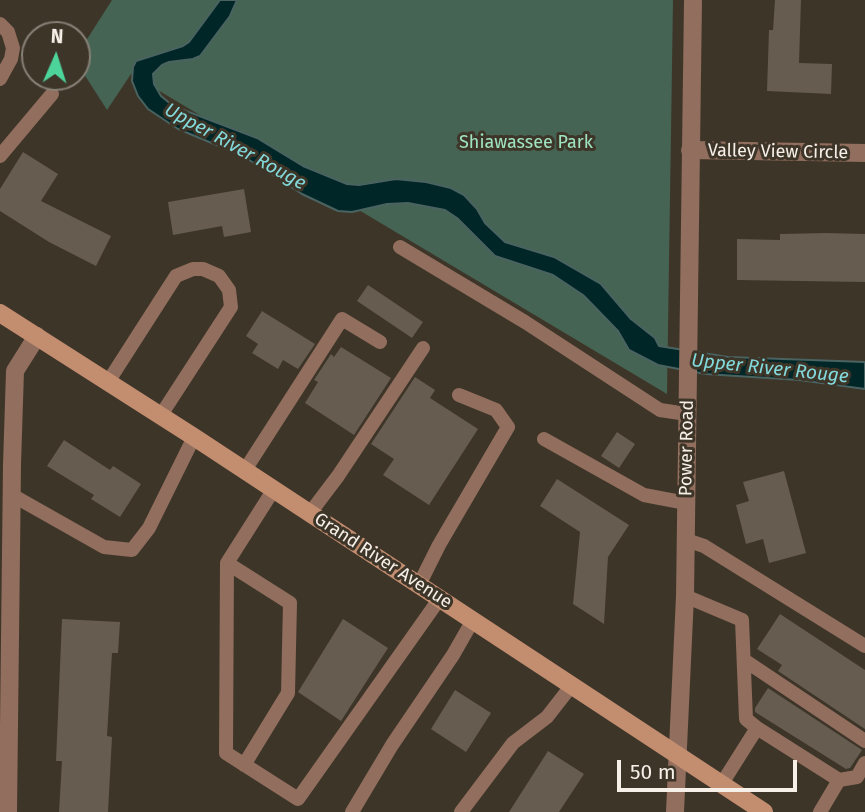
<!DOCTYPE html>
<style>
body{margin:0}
#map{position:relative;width:865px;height:812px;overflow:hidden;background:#3e3529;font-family:"Fira Sans",sans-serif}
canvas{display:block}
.north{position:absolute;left:21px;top:21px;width:70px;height:70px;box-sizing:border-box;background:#3e3529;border:2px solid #888076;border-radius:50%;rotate:3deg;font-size:19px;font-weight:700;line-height:28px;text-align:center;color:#f6f0e9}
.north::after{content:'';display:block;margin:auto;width:24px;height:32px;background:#4cd49b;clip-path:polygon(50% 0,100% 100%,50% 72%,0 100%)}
.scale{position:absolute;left:617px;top:760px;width:180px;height:32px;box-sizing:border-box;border:4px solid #f6f0e9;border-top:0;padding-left:9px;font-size:21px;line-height:24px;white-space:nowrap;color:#f6f0e9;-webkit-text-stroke:5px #3e3529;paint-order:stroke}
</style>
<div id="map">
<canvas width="865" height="812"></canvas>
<div class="north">N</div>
<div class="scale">50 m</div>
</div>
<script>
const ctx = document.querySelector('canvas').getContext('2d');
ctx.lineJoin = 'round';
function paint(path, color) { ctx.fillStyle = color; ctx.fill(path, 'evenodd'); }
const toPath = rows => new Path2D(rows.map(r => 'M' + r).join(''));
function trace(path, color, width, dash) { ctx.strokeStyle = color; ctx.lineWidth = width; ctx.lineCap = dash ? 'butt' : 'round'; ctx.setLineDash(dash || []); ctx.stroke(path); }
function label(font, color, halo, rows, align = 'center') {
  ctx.font = font + ' "Fira Sans",sans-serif'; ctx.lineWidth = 6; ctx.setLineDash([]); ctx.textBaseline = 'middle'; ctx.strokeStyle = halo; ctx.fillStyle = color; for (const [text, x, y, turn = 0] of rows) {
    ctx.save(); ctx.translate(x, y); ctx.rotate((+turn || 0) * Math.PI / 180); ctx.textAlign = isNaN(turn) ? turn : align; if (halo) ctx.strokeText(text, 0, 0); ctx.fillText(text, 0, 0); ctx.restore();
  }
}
const green = toPath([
 [112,0,673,0,667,394,131,74,107,110,77,63,77,55]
]);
const water = toPath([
 [220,0,237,0,230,16,200,56,193,59,169,62,162,65,153,74,154,84,161,96,173,106,257,138,303,166,347,184,359,185,396,179,426,182,451,188,464,195,477,209,485,223,505,242,554,257,601,284,631,319,655,338,659,346,728,357,865,362,865,389,799,380,705,374,658,365,629,350,618,331,583,295,553,275,495,256,457,218,445,210,408,203,387,204,352,212,338,211,302,194,243,156,178,129,148,109,138,96,132,81,133,67,136,61,183,46,189,42,220,0]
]);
const building = toPath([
 [775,0,801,0,799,63,832,64,831,94,767,91,769,30,773,30],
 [23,152,58,174,41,201,111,236,96,266,49,242,0,211,0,189],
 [244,189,251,232,224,237,222,226,173,235,168,202],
 [826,233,865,234,865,282,737,280,737,239,780,240,780,234],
 [368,285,423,322,412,338,357,301],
 [262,311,315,344,298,369,283,360,278,369,252,353,258,344,246,336],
 [341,347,391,378,354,435,305,403,318,382,314,380,331,354,334,357],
 [415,377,435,390,430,398,478,429,429,505,383,475,394,459,371,444],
 [617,432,635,444,619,468,601,456],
 [64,440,110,470,113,466,141,484,120,517,91,499,94,495,47,466],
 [784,471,806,553,769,563,763,539,746,544,736,505,749,501,743,482],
 [557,479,629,525,608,557,604,624,573,604,580,532,540,506],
 [780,614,865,670,865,729,778,671,782,665,757,649],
 [62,619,120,622,118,653,112,653,107,736,112,737,108,812,59,812,62,761,56,761],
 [343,619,388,648,341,721,298,692],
 [768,688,862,750,850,768,846,769,755,712,755,708],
 [455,690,491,713,466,752,431,729],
 [548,751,584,774,559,812,509,812]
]);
const service = toPath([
 [0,24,8,32,13,48,11,59,0,79],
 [0,156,52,94],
 [400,247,525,322,660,410,687,414],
 [108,382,176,276,193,269,203,269,219,276,229,290,231,307,161,415],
 [544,439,644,495,686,503],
 [245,470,342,319,380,342],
 [274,489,227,563,226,753,298,799,440,598],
 [12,495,104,547,132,550,149,528,194,437],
 [310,513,338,476,423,348],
 [686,540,704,546,865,646],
 [227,563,290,603,288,693,244,765],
 [419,585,439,545,508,427,496,410,459,395],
 [685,596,742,620,746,719,757,728],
 [744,660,865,741],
 [839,780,857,777,865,763],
 [721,785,757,728,839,780,820,812],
 [352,812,392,745,453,655,473,620],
 [461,812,513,743,547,717,572,685]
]);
const minor = toPath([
 [690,150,865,153],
 [8,812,12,465,15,371,37,336]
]);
const tertiary = toPath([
 [675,812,685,596,693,0]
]);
const secondary = toPath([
 [0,313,194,437,764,812]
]);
const parkNames = [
 ["Shiawassee Park",526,143]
];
const streetNames = [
 ["Valley View Circle",778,152,1],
 ["Power Road",687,448,-89],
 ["Grand River Avenue",383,561,33]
];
const waterNames = [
 ["Upper River Rouge",235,147,29],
 ["Upper River Rouge",770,369,6]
];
paint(green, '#456454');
paint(water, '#002627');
trace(water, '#4a6361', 2);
paint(building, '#665c4f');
trace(service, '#916e5d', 14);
trace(minor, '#916e5d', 18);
trace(tertiary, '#916e5d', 18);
trace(secondary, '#c38d70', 18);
label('18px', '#9fe4c1', '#3e3529', parkNames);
label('18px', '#f6f0e9', '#3e3529', streetNames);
label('italic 19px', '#83dadc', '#3e3529', waterNames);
</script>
